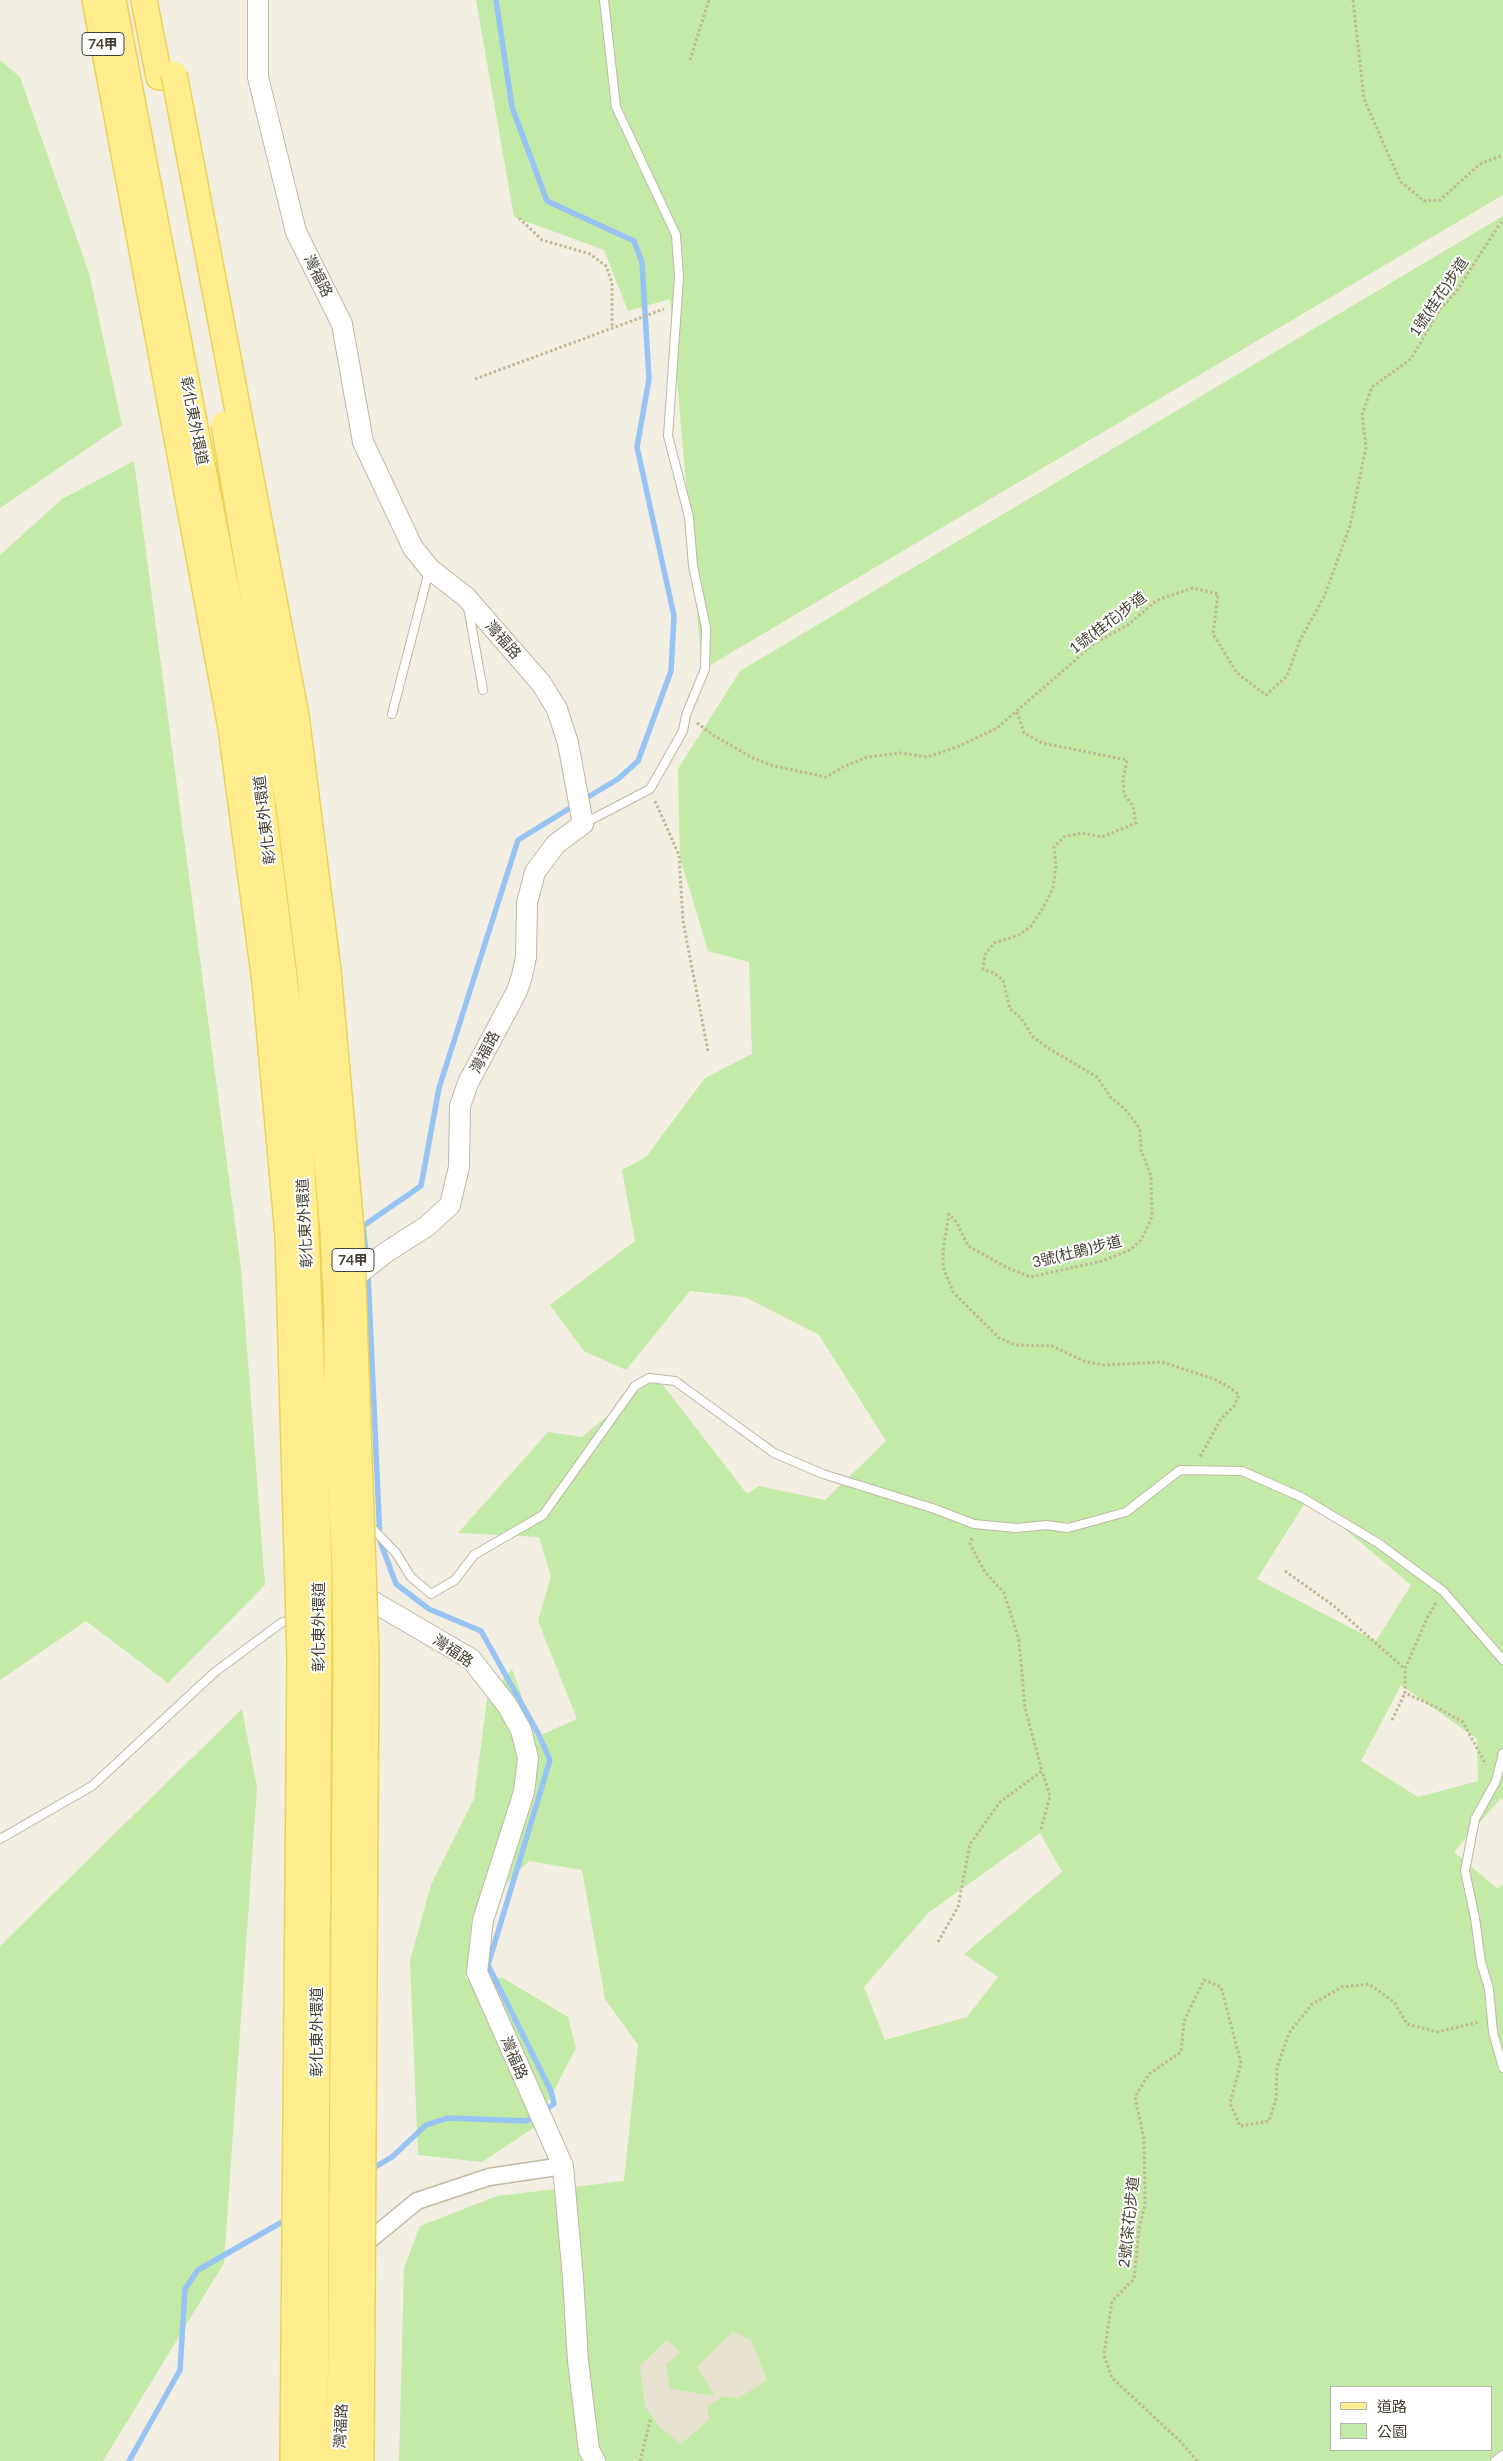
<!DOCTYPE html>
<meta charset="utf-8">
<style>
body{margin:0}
#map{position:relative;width:1503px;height:2461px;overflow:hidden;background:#f2efe2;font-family:Lato,"Noto Sans TC",sans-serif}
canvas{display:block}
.legend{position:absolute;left:1330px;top:2386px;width:162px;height:65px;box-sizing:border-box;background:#fff;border:1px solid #b4b2ad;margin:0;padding:6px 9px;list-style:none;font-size:15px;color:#443f32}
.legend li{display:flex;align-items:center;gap:10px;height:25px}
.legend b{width:25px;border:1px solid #b4b2ad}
</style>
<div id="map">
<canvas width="1503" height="2461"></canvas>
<ul class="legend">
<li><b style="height:6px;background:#ffed8e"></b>道路</li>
<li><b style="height:14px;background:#c3eaa7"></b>公園</li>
</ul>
</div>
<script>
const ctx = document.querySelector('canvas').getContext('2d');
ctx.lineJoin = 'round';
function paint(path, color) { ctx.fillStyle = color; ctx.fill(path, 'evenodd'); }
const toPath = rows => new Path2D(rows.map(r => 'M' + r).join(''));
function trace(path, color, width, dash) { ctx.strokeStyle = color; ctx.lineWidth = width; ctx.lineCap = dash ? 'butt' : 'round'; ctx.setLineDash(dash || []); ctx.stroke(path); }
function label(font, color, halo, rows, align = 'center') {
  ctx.font = font + ' Lato,"Noto Sans TC",sans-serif'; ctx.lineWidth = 4; ctx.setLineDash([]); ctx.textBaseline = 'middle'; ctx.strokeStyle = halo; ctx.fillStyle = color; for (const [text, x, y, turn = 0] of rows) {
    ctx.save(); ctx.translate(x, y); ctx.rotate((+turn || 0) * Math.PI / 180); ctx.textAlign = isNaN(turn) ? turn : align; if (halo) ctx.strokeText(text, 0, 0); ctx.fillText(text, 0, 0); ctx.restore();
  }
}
const residential = toPath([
 [733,2332,751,2339,767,2380,709,2419,681,2444,659,2426,645,2406,640,2366,667,2340,681,2352,714,2396,697,2367]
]);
const green = toPath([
 [476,0,1503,0,1503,195,702,670,670,299,628,311,604,250,514,217],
 [0,60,20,77,89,273,122,425,0,508],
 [1503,216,1503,1800,1501,1798,1454,1852,1498,1889,1503,1884,1503,2461,399,2461,404,2268,420,2226,497,2196,624,2181,638,2045,605,1999,582,1870,529,1861,472,1918,466,1979,503,1978,568,2017,576,2048,535,2127,482,2162,418,2155,410,1961,431,1885,474,1799,487,1699,512,1669,536,1737,577,1719,538,1621,551,1576,539,1537,458,1533,548,1432,582,1437,656,1376,747,1494,759,1486,825,1500,886,1441,819,1335,745,1297,690,1291,626,1370,584,1351,550,1305,635,1241,622,1170,646,1157,705,1078,752,1054,749,962,708,951,680,858,678,769,740,671],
 [1308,1498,1411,1585,1376,1641,1257,1579],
 [1401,1685,1477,1739,1478,1781,1418,1797,1361,1761],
 [1040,1833,1062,1872,964,1954,998,1977,967,2017,885,2040,864,1987,928,1913],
 [733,2332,751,2340,767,2380,737,2399,724,2396,707,2407,709,2419,681,2444,659,2426,645,2406,640,2366,667,2340,681,2352,666,2364,670,2389,715,2396,697,2367],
 [1332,2387,1492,2387,1492,2450,1332,2450],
 [134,461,241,1269,265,1585,168,1683,86,1621,0,1680,0,555,62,499],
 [242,1709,257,1787,224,2263,103,2461,0,2461,0,1946]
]);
const stream = toPath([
 [496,0,512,107,547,201,634,241,642,262,649,379,637,447,674,616,671,671,638,761,618,779,583,800],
 [367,1261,363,1226,421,1186,439,1088,518,840,575,805],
 [368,1273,380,1541,396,1584,429,1609,481,1631,538,1733,550,1760,488,1965,551,2091,554,2104,527,2121,448,2118,426,2125,392,2157,370,2170],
 [129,2461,180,2370,185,2289,198,2270,289,2218]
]);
const path = toPath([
 [1353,0,1364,99,1400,181,1424,201,1440,200,1480,164,1503,155],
 [690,60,709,0],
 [519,218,542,240,590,254,606,266,612,283,612,328],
 [475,379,664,309],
 [1017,712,1024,733,1042,743,1127,760,1123,780,1124,794,1133,806,1136,823,1102,837,1082,833,1064,837,1054,847,1056,865,1053,888,1043,908,1031,926,1019,935,994,943,985,955,983,969,994,973,1003,980,1010,1009,1021,1018,1032,1036,1048,1048,1097,1077,1111,1098,1125,1109,1140,1129,1141,1150,1151,1176,1152,1217,1141,1240,1130,1250,1102,1261,1030,1277,1008,1268,968,1246,957,1223,949,1214,943,1251,943,1267,953,1292,999,1338,1015,1345,1052,1346,1086,1362,1104,1365,1162,1362,1214,1379,1229,1387,1239,1395,1234,1406,1221,1419,1200,1457],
 [697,723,713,735,753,758,774,766,826,777,843,767,867,757,900,753,927,757,957,747,997,728,1095,643,1128,625,1157,600,1193,588,1218,594,1213,634,1237,673,1266,695,1287,676,1300,640,1324,597,1350,526,1366,447,1362,415,1372,387,1411,359,1440,309,1456,292,1503,219],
 [655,801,679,855,683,921,708,1051],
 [1285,1571,1334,1606,1405,1669],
 [1436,1603,1427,1618,1405,1669,1405,1693,1438,1708,1463,1722,1486,1765],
 [1392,1720,1405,1693],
 [1041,1829,1050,1796,1042,1771],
 [938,1942,958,1907,970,1844,1000,1802,1042,1771,1025,1708,1019,1640,1004,1593,985,1572,970,1544,972,1537],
 [640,2461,651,2418],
 [1197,2461,1180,2441,1112,2378,1104,2355,1112,2301,1134,2279,1139,2229,1145,2204,1144,2139,1135,2097,1149,2074,1181,2052,1184,2021,1204,1980,1221,1987,1241,2063,1230,2103,1240,2126,1269,2121,1276,2099,1277,2068,1289,2033,1312,2004,1342,1987,1369,1984,1394,2002,1407,2024,1437,2032,1479,2022]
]);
const service = toPath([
 [468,607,483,690],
 [392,714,429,571],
 [583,824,650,789,683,731,686,715,705,669,706,628,693,566,689,517,668,436,679,277,676,235,616,107,604,0],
 [364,1529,373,1529,396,1553,411,1577,431,1594,455,1580,474,1555,543,1515,635,1386,649,1378,675,1381,774,1453,823,1474,935,1509,974,1524,1017,1528,1046,1525,1068,1528,1126,1512,1180,1470,1242,1471,1301,1497,1378,1543,1443,1591,1503,1660],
 [1503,1753,1496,1781,1475,1819,1465,1871,1475,1918,1481,1962,1489,1989,1493,2032,1503,2068],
 [0,1839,92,1786,215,1672,281,1623,295,1618],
 [1495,2461,1503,2455]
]);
const minor = toPath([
 [360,2248,417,2201,489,2177,563,2166]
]);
const tertiary = toPath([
 [258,0,258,77,296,232,342,324,363,442,413,548,430,569,466,597,541,683,557,709,568,743,583,824,556,844,535,872,527,903,526,957,522,976,517,991,468,1083,460,1106,459,1167,450,1205,427,1226,385,1253,345,1285],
 [357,1588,360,1594,471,1659,507,1705,521,1730,528,1758,524,1792,483,1920,477,1972,563,2166,573,2278,578,2361,589,2450,595,2461]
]);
const primary = toPath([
 [95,0,112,89],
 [113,0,129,85],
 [144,0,159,77]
]);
const primaryBridge = toPath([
 [174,74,296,716,328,971,351,1229,366,1655,361,2461],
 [129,85,252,723,295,1063,306,1232,319,1567,315,2461],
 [112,89,231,728,265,982,288,1235,300,1657,293,2461],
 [224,424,289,807,310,974,333,1231,337,1315,337,1400,345,1572,346,1655,340,2461]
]);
const shields = [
 [103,44,42],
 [353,1260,42]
];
const shieldNames = [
 ["74甲",103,44],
 ["74甲",353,1260]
];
const streetNames = [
 ["灣福路",318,276,64],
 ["1號(桂花)步道",1439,297,-56],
 ["彰化東外環道",194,421,79],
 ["1號(桂花)步道",1108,623,-37],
 ["灣福路",503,640,49],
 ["彰化東外環道",265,820,-97],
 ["灣福路",485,1052,-62],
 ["彰化東外環道",305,1223,-93],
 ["3號(杜鵑)步道",1077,1252,-14],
 ["彰化東外環道",319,1627,-90],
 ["灣福路",453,1651,34],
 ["彰化東外環道",317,2032,-90],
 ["灣福路",514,2058,67],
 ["2號(茶花)步道",1129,2222,-84],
 ["灣福路",341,2426,-87]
];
paint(residential, '#e7e2cf');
paint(green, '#c3eaa7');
trace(stream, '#98c3f5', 5.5);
trace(service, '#beb8a4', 10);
trace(minor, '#beb8a4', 19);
trace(tertiary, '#beb8a4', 22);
trace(primary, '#ecd256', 28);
trace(path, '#c1b794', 3, [2.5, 2.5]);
trace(service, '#fff', 8);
trace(minor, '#fff', 16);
trace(tertiary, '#fff', 20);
trace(primary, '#ffed8e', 25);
trace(primaryBridge, '#ecd256', 28, []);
trace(primaryBridge, '#ffed8e', 25);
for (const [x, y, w] of shields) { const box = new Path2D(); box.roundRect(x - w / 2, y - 11.5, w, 23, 4); ctx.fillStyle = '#fff'; ctx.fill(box); trace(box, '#443f32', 1); }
label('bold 14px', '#443f32', null, shieldNames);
label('15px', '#443f32', '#fff', streetNames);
</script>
